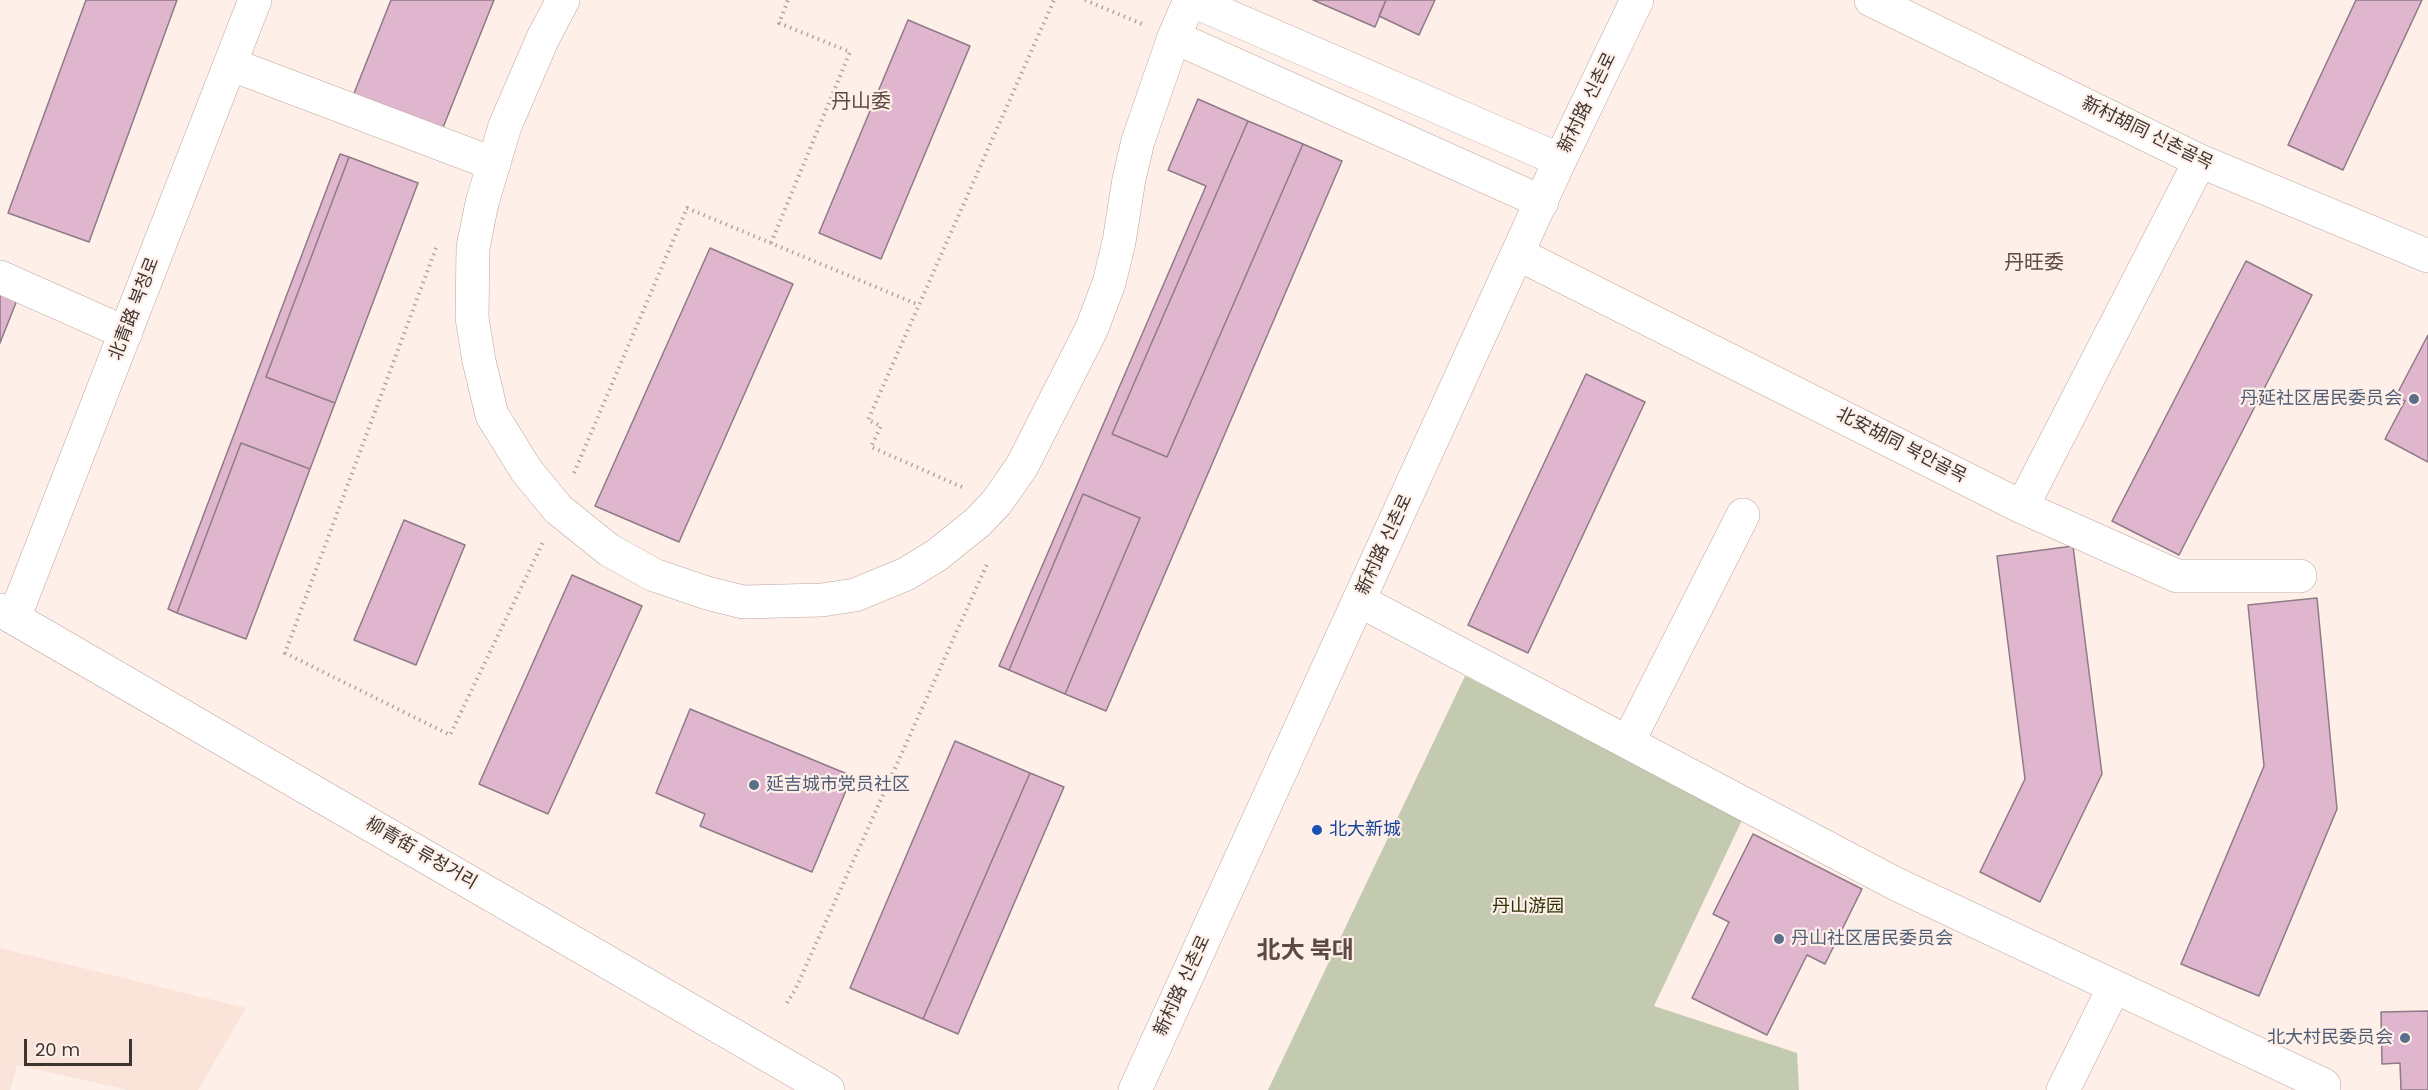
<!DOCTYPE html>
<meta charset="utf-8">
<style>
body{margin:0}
#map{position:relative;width:2428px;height:1090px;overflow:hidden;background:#feefe9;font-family:Poppins,sans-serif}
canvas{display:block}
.scale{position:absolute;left:24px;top:1039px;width:108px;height:27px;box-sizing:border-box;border:3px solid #3e3531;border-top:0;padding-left:8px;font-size:18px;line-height:21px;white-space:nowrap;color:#3e3531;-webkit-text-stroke:4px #feefe9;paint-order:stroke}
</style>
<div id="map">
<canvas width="2428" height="1090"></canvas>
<div class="scale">20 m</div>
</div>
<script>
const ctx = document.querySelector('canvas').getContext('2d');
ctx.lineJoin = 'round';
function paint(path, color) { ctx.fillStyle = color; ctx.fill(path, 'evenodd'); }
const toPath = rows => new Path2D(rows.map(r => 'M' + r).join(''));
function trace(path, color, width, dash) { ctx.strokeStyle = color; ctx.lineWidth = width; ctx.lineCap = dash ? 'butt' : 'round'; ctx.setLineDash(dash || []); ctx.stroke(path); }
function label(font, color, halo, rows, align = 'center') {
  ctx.font = font + ' Poppins,"Noto Sans SC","Noto Sans KR",sans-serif'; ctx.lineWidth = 4.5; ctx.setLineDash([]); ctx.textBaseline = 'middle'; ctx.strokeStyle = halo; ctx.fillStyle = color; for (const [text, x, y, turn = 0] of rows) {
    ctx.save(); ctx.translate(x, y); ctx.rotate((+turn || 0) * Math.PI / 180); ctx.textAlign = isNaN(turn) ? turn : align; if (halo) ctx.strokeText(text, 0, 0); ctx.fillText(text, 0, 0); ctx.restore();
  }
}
const industrial = toPath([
 [0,948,246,1008,198,1090,128,1090,17,1065,10,1090,0,1090]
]);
const green = toPath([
 [1465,676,1743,818,1654,1006,1797,1053,1799,1090,1268,1090]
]);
const building = toPath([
 [86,0,177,0,89,242,8,213,86,0],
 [391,0,494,0,442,130,353,96,391,0],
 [1313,0,1386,0,1375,27,1313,0],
 [1386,0,1435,0,1419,35,1379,16,1386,0],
 [2356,0,2422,0,2343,170,2288,145,2356,0],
 [908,20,970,46,881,259,819,233,908,20],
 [1198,99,1248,121,1112,434,1167,457,1303,144,1342,161,1106,711,1065,694,1140,518,1083,494,1009,670,999,666,1206,186,1168,170,1198,99],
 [1248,121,1303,144,1167,457,1112,434,1248,121],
 [340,154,349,157,266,377,335,403,310,469,241,443,177,613,168,609,340,154],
 [349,157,418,183,335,403,266,377,349,157],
 [710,248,793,284,679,542,595,506,710,248],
 [2246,261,2312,295,2179,555,2112,521,2246,261],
 [0,287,19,295,0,343,0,287],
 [2428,335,2428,462,2385,439,2405,401,2396,396,2428,335],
 [1586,374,1645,402,1528,653,1468,625,1586,374],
 [241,443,310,469,246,639,177,613,241,443],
 [1083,494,1140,518,1065,694,1009,670,1083,494],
 [404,520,465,545,416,665,354,640,404,520],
 [2073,546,2102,774,2040,902,1980,872,2025,779,1997,556,2073,546],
 [572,575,642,606,548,814,479,784,572,575],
 [2317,598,2337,809,2259,996,2181,964,2264,766,2248,605,2317,598],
 [690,709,852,776,812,872,700,826,705,814,656,793,690,709],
 [955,741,1030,773,923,1019,850,988,955,741],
 [1030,773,1064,787,958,1034,923,1019,1030,773],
 [1753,834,1862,889,1825,964,1807,955,1767,1035,1692,998,1729,922,1713,914,1753,834],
 [2428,1011,2428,1090,2401,1090,2400,1063,2382,1064,2381,1012,2428,1011]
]);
const path = toPath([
 [1085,0,1142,24],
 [771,243,850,52,779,23,788,0],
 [436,248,285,653,450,735,544,540],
 [574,473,687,208,919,305],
 [962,487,871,447,881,426,868,420,1054,0],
 [787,1003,796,988,988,562]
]);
const minor = toPath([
 [563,0,543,38,505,126,482,203,473,247,472,318,479,361,492,415,526,470,558,509,609,550,654,575,707,593,743,602,822,600,855,595,906,574,937,555,978,522,997,502,1022,466,1092,328,1109,283,1119,242,1129,179,1138,141,1174,37,1190,0],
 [1191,0,1560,160],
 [1871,0,2200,161,2428,256],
 [1174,37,1542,202],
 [230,64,494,164],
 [1518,254,2022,507,2177,576,2300,576],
 [0,277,126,333],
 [2022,507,2200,161],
 [1360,601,1896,884,2324,1085],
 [0,610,828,1090],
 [14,618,255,0],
 [1628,742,1743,515],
 [1135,1090,1560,160,1637,0],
 [2063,1090,2114,987]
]);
const markers = [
 [2414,399,6,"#5c6f8a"],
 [754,785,6,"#5c6f8a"],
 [1317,830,6,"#1a4fb4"],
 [1779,939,6,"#5c6f8a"],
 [2405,1038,6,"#5c6f8a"]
];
const streetNames = [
 ["新村路 신촌로",1588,103,-64],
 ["新村胡同 신촌골목",2147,134,26],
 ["北青路 북청로",135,309,-69],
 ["北安胡同 북안골목",1901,446,27],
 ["新村路 신촌로",1385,545,-65],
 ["柳青街 류청거리",421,854,30],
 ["新村路 신촌로",1183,986,-65]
];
const serviceNames = [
 ["丹延社区居民委员会",2402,399],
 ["延吉城市党员社区",766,785,"left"],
 ["丹山社区居民委员会",1791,939,"left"],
 ["北大村民委员会",2393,1038]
];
const transitNames = [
 ["北大新城",1329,830]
];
const parkNames = [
 ["丹山游园",1528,907]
];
const neighbourhoodNames = [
 ["丹山委",861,103],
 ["丹旺委",2034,264]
];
const districtNames = [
 ["北大 북대",1305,952]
];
paint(industrial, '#fae3d8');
paint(green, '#c3cab0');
paint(building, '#dfb6cd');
trace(building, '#8f7b87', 1.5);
trace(minor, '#bda69d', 34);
trace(path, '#b2a6a0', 4, [1.5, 4.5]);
trace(minor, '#fff', 33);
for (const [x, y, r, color] of markers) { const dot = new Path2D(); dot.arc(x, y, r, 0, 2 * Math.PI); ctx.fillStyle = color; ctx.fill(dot); trace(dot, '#feefe9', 2); }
label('18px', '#3e3531', '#feefe9', streetNames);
label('18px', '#4e5e75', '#feefe9', serviceNames, 'right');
label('18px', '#164399', '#feefe9', transitNames, 'left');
label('18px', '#2a3201', '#feefe9', parkNames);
label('20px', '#5d4a42', '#feefe9', neighbourhoodNames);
label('bold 24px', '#5d4a42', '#feefe9', districtNames);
</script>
